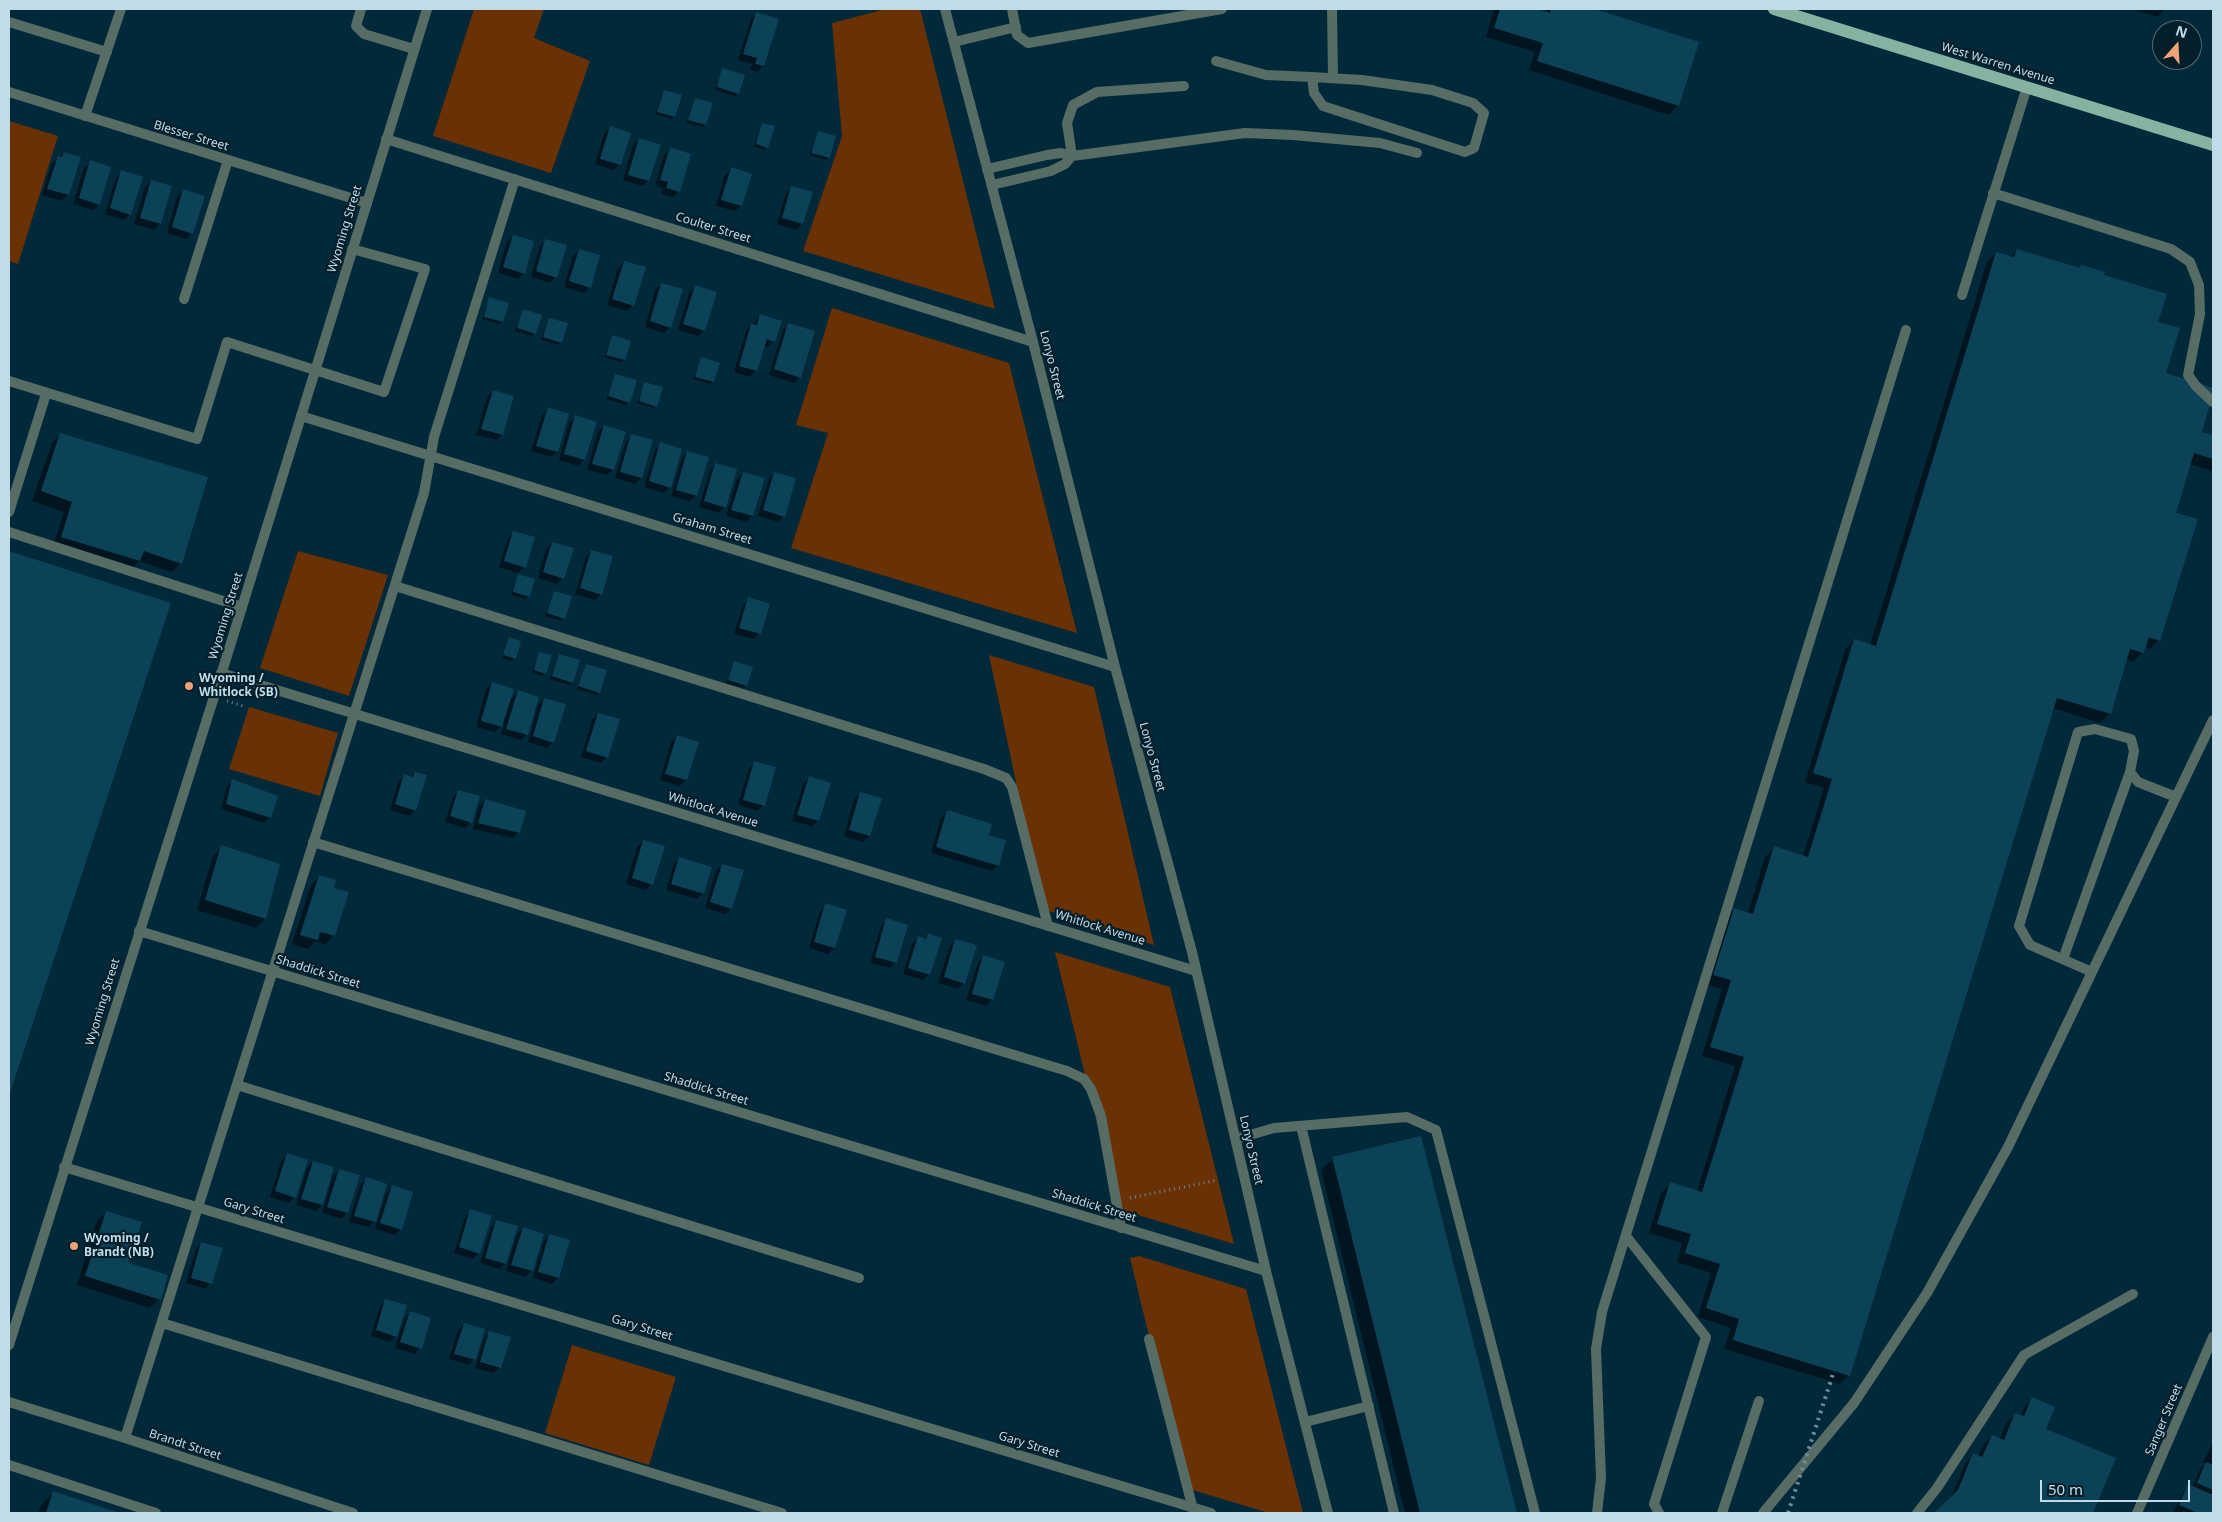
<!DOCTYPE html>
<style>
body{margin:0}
#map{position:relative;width:2222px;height:1522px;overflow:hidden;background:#01293a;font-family:"Noto Sans",sans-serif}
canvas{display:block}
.frame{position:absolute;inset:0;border:10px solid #c2dbe9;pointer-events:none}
.north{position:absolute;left:2152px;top:20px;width:50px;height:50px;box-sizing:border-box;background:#041f2a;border:1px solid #506a76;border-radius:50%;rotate:19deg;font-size:14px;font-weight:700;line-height:20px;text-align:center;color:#c2dbe9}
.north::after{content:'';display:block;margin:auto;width:18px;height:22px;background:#efa377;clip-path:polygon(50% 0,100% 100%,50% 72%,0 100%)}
.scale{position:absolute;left:2040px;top:1480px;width:150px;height:22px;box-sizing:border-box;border:2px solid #c2dbe9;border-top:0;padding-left:6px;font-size:15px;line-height:18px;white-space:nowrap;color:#c2dbe9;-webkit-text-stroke:4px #041f2a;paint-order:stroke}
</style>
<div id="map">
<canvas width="2222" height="1522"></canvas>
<div class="frame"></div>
<div class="north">N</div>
<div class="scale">50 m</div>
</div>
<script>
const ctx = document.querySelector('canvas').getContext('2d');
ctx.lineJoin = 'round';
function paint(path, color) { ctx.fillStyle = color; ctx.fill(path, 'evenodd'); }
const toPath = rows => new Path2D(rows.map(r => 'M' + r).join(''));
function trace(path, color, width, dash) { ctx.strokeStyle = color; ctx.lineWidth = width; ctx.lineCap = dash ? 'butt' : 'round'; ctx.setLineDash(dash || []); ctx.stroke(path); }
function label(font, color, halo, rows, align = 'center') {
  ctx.font = font + ' "Noto Sans",sans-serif'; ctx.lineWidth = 4.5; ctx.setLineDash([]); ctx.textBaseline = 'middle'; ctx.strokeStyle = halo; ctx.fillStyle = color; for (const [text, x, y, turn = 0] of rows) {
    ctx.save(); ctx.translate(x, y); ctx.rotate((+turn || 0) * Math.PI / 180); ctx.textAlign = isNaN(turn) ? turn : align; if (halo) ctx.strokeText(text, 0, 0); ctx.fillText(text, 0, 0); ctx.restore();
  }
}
const green = toPath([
 [474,9,544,9,534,38,590,61,551,173,433,136],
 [886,9,920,9,995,309,803,251,842,136,832,23],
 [9,121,58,136,18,264,9,261],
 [832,308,1009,363,1077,633,791,548,828,433,796,425],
 [298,551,388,575,349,696,260,668],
 [989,655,1094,687,1154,945,1043,909],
 [249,707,338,733,320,796,229,769],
 [1055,952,1170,987,1234,1244,1118,1209],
 [1139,1256,1246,1289,1303,1513,1269,1513,1186,1488,1130,1258],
 [572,1345,676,1377,649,1465,545,1433]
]);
const shadow = toPath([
 [1494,9,1533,9,1545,13,1546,9,1590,9,1698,43,1678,105,1669,115,1529,70,1535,52,1486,37],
 [2132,9,2165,9,2157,17],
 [756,14,763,66,757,72,750,69,752,64,738,60,751,19],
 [723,70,738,93,735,96,715,90],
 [664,91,674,117,672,119,655,114],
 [695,99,705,125,703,127,686,123],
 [762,124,767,147,765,150,754,147],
 [610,128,620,164,614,170,595,164,604,134],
 [818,132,835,137,826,160,809,155],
 [639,139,648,181,642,186,623,180,633,145],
 [670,149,679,191,673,197,661,194,663,188,655,186,664,155],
 [64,153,79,158,68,195,62,201,42,195,52,163],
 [90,162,99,204,93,210,73,204,84,168],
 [731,169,741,206,735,211,716,206,725,175],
 [121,172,130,214,124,220,105,214,116,178],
 [151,181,160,224,154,230,134,224,145,187],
 [792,187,802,224,796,230,777,224,786,193],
 [183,191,192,233,186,239,167,233,177,197],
 [513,236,524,273,518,279,498,273,507,242],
 [546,240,556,277,550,283,531,277,540,246],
 [579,250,589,287,584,293,564,287,573,256],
 [2017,250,2079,269,2081,266,2103,276,2157,323,2165,374,2213,389,2200,432,2213,436,2213,471,2189,464,2174,513,2159,640,2150,649,2144,647,2143,652,2133,662,2126,659,2109,714,2100,723,2053,708,1849,1375,1840,1384,1724,1349,1731,1328,1698,1317,1711,1273,1677,1262,1682,1243,1649,1233,1661,1193,1670,1184,1697,1192,1735,1066,1702,1056,1722,989,1705,984,1725,918,1734,909,1748,913,1765,857,1774,848,1803,856,1824,788,1805,782,1845,650,1854,640,1870,645,1987,262,1996,253,2010,257],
 [2142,636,2155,638,2155,640],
 [624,262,633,305,627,311,607,305,618,268],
 [661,284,670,327,664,333,645,327,655,290],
 [695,287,704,330,698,336,678,330,689,293],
 [490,299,502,322,499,324,482,319],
 [523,311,535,333,532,336,515,331],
 [760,316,774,341,768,347,763,346,756,371,750,377,734,372,746,331],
 [549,319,561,342,558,345,541,340],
 [789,324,800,377,794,383,769,375,783,330],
 [612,336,624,359,621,362,604,357],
 [701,359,713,382,710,384,693,379],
 [616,375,629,402,626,405,606,399],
 [645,383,656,406,654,408,637,403],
 [493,391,502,434,496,440,476,435,487,397],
 [548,409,557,451,551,457,531,451,542,415],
 [575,417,584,460,578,466,559,460,569,423],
 [604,427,613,469,607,475,587,470,598,432],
 [61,434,181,563,172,572,139,561,130,570,53,546,64,512,32,501,52,443],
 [632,435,652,441,641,478,635,484,615,478,626,441],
 [661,444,670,487,664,493,644,487,655,450],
 [687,452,696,495,690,501,671,496,682,458],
 [716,464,724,507,719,513,699,507,710,470],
 [743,473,752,516,746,522,726,516,737,479],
 [775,473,784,516,778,522,758,516,769,479],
 [514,532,524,567,518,573,499,567,508,538],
 [552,543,563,578,557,584,538,578,546,549],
 [592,551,601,594,595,600,575,594,586,557],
 [9,552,169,604,9,1093],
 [519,575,529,596,526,599,511,595],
 [554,592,564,618,561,621,545,616],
 [749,599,759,634,754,639,734,634,743,605],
 [509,639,515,658,512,661,502,658],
 [540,653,545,673,542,676,532,672],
 [559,655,572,683,569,685,550,679],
 [734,662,746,685,744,688,726,683],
 [586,665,599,692,596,695,577,689],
 [492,683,509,701,518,691,527,734,521,740,501,734,505,723,495,732,476,727,486,689],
 [544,699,553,742,547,748,528,742,538,705],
 [598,714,607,757,601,763,581,757,592,720],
 [677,737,686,780,680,786,660,780,671,742],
 [755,762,763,805,757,811,738,805,749,768],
 [415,773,415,810,409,816,390,810,398,782,404,776,410,778],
 [809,778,818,821,812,826,792,821,803,784],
 [233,781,270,817,264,823,221,809,227,786],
 [459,791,471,822,465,828,445,822,453,797],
 [860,793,869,836,863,842,844,836,854,799],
 [485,800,518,832,513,838,473,829,479,806],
 [947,812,987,836,998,865,992,871,931,853,941,817],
 [643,841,652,884,646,890,626,884,637,847],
 [222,847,265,918,256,928,197,910,213,856],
 [680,858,703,893,697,899,666,890,674,864],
 [722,865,731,908,725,914,705,908,716,871],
 [320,876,332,888,334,935,325,945,315,941,308,949,292,944,311,885],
 [826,905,834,948,828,954,809,948,820,911],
 [887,920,895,962,890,968,870,963,881,926],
 [928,935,929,974,923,980,903,974,912,944,918,938,923,939],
 [955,940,964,983,958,989,938,983,950,946],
 [983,957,992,1000,986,1006,966,1000,978,963],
 [1420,1137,1515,1513,1405,1513,1321,1170,1333,1158],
 [287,1155,295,1197,289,1203,270,1197,281,1161],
 [313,1162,322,1205,316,1211,296,1205,307,1168],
 [339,1170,347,1213,341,1219,322,1213,333,1176],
 [366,1179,374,1221,369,1227,349,1222,360,1185],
 [392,1187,401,1229,395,1235,375,1229,386,1193],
 [471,1211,479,1253,473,1259,454,1253,465,1217],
 [106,1212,127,1264,160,1299,150,1308,77,1285,97,1221],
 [497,1221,505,1264,499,1269,480,1263,491,1227],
 [523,1228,542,1234,531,1271,525,1277,506,1271,517,1234],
 [549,1235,569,1241,558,1278,552,1284,533,1278,544,1241],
 [202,1243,211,1283,205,1289,186,1283,196,1249],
 [386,1300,396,1336,390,1342,371,1336,380,1306],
 [410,1313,420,1348,415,1354,395,1348,404,1319],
 [464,1324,474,1359,469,1365,449,1359,458,1330],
 [490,1332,500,1367,494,1373,475,1368,484,1338],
 [2033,1398,2044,1430,2114,1459,2092,1513,1936,1513,1950,1500,1965,1464,1974,1455,1978,1457,1983,1445,1992,1436,2000,1439,2006,1423,2016,1414,2020,1416,2024,1408],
 [2213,1442,2213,1513,2173,1513,2183,1492,2189,1486,2192,1488,2200,1469,2206,1464,2203,1462],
 [54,1492,117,1513,38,1513,41,1505]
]);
const building = toPath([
 [1500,9,1537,9,1550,13,1551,9,1595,9,1699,42,1679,106,1537,61,1543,43,1494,28],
 [756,12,779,19,764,66,755,64,757,58,743,54],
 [722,68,745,75,739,94,717,87],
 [664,90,682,95,675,117,657,112],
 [695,98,713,103,706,125,688,120],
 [762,123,775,126,768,148,756,144],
 [610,126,631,133,621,165,600,159],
 [818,131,836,136,830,158,811,153],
 [639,138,661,145,649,181,628,175],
 [670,147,691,154,680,192,666,188,668,182,660,180],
 [64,152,81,157,69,195,47,189,58,156,62,157],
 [90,160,111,167,100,205,79,198],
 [731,167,752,174,742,206,721,200],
 [121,170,143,177,131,215,110,208],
 [151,180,172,186,161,224,140,218],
 [791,186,813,192,803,224,782,218],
 [183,189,205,196,193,234,172,227],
 [513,235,534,241,525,274,503,267],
 [545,239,567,245,557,278,536,271],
 [579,249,600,255,591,288,569,281],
 [2017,249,2080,268,2081,265,2105,272,2104,275,2167,294,2158,322,2180,328,2166,373,2213,388,2213,394,2202,432,2213,435,2213,459,2194,453,2176,513,2198,519,2160,641,2149,637,2144,653,2130,649,2111,714,2057,698,1850,1376,1733,1340,1739,1319,1706,1308,1720,1264,1685,1253,1691,1234,1657,1224,1670,1182,1702,1192,1744,1057,1710,1047,1731,980,1713,975,1734,908,1753,914,1774,846,1808,857,1832,779,1813,773,1854,639,1876,646,1996,252,2014,257],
 [624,261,646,267,634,306,612,299],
 [661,283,683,289,671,328,650,321],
 [695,285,717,292,705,331,683,324],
 [489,297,509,303,503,322,484,317],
 [523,309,542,315,536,334,517,328],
 [760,314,782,321,775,342,767,339,757,371,739,366,751,324,757,325],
 [549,318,568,323,562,343,543,337],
 [788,323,815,331,801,378,774,369],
 [612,335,631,341,625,360,606,355],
 [701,357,720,363,714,382,695,377],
 [615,374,637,380,630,403,608,396],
 [644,382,663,387,657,407,639,401],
 [493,390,514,396,503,435,481,429],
 [548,407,569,414,558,452,536,446],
 [575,415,597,422,585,460,564,454],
 [604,425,626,432,614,470,592,464],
 [60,433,208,477,182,564,144,551,140,561,61,537,72,502,41,491],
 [631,434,653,440,642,478,620,472],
 [660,442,682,449,671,488,649,481],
 [687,451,709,457,697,496,676,490],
 [715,463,737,469,726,508,704,501],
 [743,472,765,478,753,516,731,510],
 [774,472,796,478,785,517,763,510],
 [513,531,535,537,526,568,504,561],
 [552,542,574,548,564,579,543,572],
 [591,550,613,556,602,595,580,588],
 [9,551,171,603,9,1096],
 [518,574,535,579,530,597,513,592],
 [554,591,572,596,565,619,547,613],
 [748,597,770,604,761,634,739,628],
 [509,637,521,641,516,659,503,655],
 [539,652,552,655,546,674,534,670],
 [559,654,580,660,573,683,552,676],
 [734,661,753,667,747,686,728,680],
 [586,664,607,670,600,693,578,686],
 [492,682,514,689,502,727,481,721],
 [518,690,539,697,528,735,506,729],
 [544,698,566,704,554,743,533,736],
 [598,713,620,719,608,758,586,751],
 [677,735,699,742,687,780,665,774],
 [754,761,776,767,765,806,743,800],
 [415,772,427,775,416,811,395,804,404,774,413,777],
 [809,776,831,783,819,821,797,815],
 [232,779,278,796,271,818,226,804],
 [458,790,480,796,472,823,450,816],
 [860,792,882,798,870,836,849,830],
 [485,799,526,811,520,833,478,823],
 [947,810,992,824,989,835,1006,840,999,866,936,847],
 [643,840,665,846,653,885,632,878],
 [221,845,280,864,266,919,205,900],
 [679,857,712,867,704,894,671,884],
 [722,864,744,870,732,909,710,902],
 [319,875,336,880,334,888,349,892,335,936,320,932,318,940,300,935],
 [825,903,847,910,835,948,814,942],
 [886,918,908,925,897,963,875,957],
 [928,933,942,938,930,975,908,968,918,936,926,939],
 [955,939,977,945,965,984,944,977],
 [983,955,1005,962,993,1000,972,994],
 [1421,1136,1517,1513,1420,1513,1332,1157],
 [287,1153,308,1160,296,1198,275,1191],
 [313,1161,334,1167,323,1205,301,1199],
 [339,1169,360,1175,348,1213,327,1207],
 [366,1177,387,1184,376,1222,354,1216],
 [392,1185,413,1192,402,1230,380,1223],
 [470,1209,492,1216,480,1254,459,1247],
 [106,1211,142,1222,129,1263,168,1275,161,1300,85,1276],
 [496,1220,518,1226,506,1264,485,1258],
 [523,1227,544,1234,533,1271,511,1265],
 [549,1234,570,1240,559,1278,538,1272],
 [201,1242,223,1248,212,1284,191,1278],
 [385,1299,407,1305,397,1337,376,1330],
 [410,1311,431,1318,422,1349,400,1342],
 [464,1323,485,1329,476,1360,454,1354],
 [489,1331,511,1337,501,1368,480,1362],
 [2032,1397,2055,1407,2046,1429,2116,1458,2093,1513,1934,1513,1958,1490,1973,1453,1982,1457,1992,1435,2004,1440,2015,1413,2024,1416],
 [2206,1462,2213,1465,2213,1490,2197,1483],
 [2188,1484,2213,1495,2213,1513,2198,1513,2179,1505],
 [53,1491,120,1513,46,1513]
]);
const path = toPath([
 [227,701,243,706],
 [1130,1198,1218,1180]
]);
const service = toPath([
 [361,9,356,26,364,34,414,49],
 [1012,9,1017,35,1028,43,1222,9],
 [1332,9,1333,78],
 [9,22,107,52],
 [954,42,1016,27],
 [1216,61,1266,75,1312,77,1362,80,1432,90,1473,103,1484,113,1474,148,1465,152,1323,106,1314,93,1312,77],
 [1184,86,1097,92,1073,105,1067,123,1072,156,1245,133,1293,135,1380,143,1417,153],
 [987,169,1047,155,1061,153,1072,156,1065,164,1051,171,992,185],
 [1993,193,2171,249,2190,262,2199,285,2200,314,2188,375,2196,386,2213,402],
 [1962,295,2027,87],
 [184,299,228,160],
 [9,381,197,439,227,342,384,392,425,269,352,249],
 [9,512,46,394],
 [9,532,242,607],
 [395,586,984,769,1006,778,1012,787,1048,926],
 [313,842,1067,1071,1084,1079,1091,1089,1101,1116,1121,1228],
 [2063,959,2130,772],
 [2092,972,2030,945,2019,926,2078,732,2095,729,2131,739,2134,751,2130,772,2138,782,2176,797],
 [237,1085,859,1278],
 [1301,1126,1394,1513],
 [1236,1139,1274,1128,1407,1117,1436,1130,1535,1513],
 [1626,1236,1706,1337,1654,1504,1659,1513],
 [162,1323,782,1513],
 [1149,1339,1194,1513],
 [1305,1422,1369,1406],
 [125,1438,424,493,434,437,515,179],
 [9,1465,156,1513],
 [1597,1513,1601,1478,1596,1349,1602,1312,1906,330],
 [1722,1513,1759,1401],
 [1763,1513,1854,1403,1927,1293,2008,1147,2213,720],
 [1917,1513,1937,1488,2024,1355,2133,1294]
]);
const minor = toPath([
 [9,92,367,203],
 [85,116,121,9],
 [386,139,1033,342],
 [301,416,1115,667],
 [221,673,1196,971],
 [139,931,1266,1271],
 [64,1167,1211,1513],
 [9,1402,125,1438,353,1513],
 [2137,1513,2213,1337]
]);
const tertiary = toPath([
 [945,9,1033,342,1115,667,1192,952,1266,1271,1328,1513],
 [9,1345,226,659,427,9]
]);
const primary = toPath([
 [1774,9,2213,145]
]);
const rail = toPath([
 [1788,1513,1833,1374]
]);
const markers = [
 [189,686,5,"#efa377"],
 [74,1246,5,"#efa377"]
];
const streetNames = [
 ["West Warren Avenue",1998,64,17],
 ["Blesser Street",191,136,17],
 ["Coulter Street",713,228,17],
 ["Wyoming Street",345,229,-73],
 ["Lonyo Street",1052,365,76],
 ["Graham Street",712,529,17],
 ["Wyoming Street",226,616,-73],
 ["Lonyo Street",1152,757,75],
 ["Whitlock Avenue",713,810,17],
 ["Whitlock Avenue",1100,928,17],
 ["Shaddick Street",318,972,17],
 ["Wyoming Street",103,1002,-73],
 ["Shaddick Street",706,1089,17],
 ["Lonyo Street",1251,1150,77],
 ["Shaddick Street",1094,1206,17],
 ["Gary Street",254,1211,17],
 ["Gary Street",642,1328,17],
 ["Sanger Street",2164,1420,-67],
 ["Brandt Street",185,1445,18],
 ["Gary Street",1029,1445,17]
];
const poiNames = [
 ["Wyoming /",199,679],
 ["Whitlock (SB)",199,693],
 ["Wyoming /",84,1239],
 ["Brandt (NB)",84,1253]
];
paint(green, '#6a3105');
paint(shadow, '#0007');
paint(building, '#0c4258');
trace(path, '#678797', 3, [1, 4]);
trace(service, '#566c64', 10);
trace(minor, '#566c64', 10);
trace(tertiary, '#566c64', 10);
trace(primary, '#84b3a2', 12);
trace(rail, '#6e8d9d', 4, [2.5, 5]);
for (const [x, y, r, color] of markers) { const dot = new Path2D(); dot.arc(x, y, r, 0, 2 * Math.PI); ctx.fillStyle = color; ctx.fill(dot); trace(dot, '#041f2a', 2); }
label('12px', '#c2dbe9', '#041f2a', streetNames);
label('bold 12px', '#c2dbe9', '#041f2a', poiNames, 'left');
</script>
